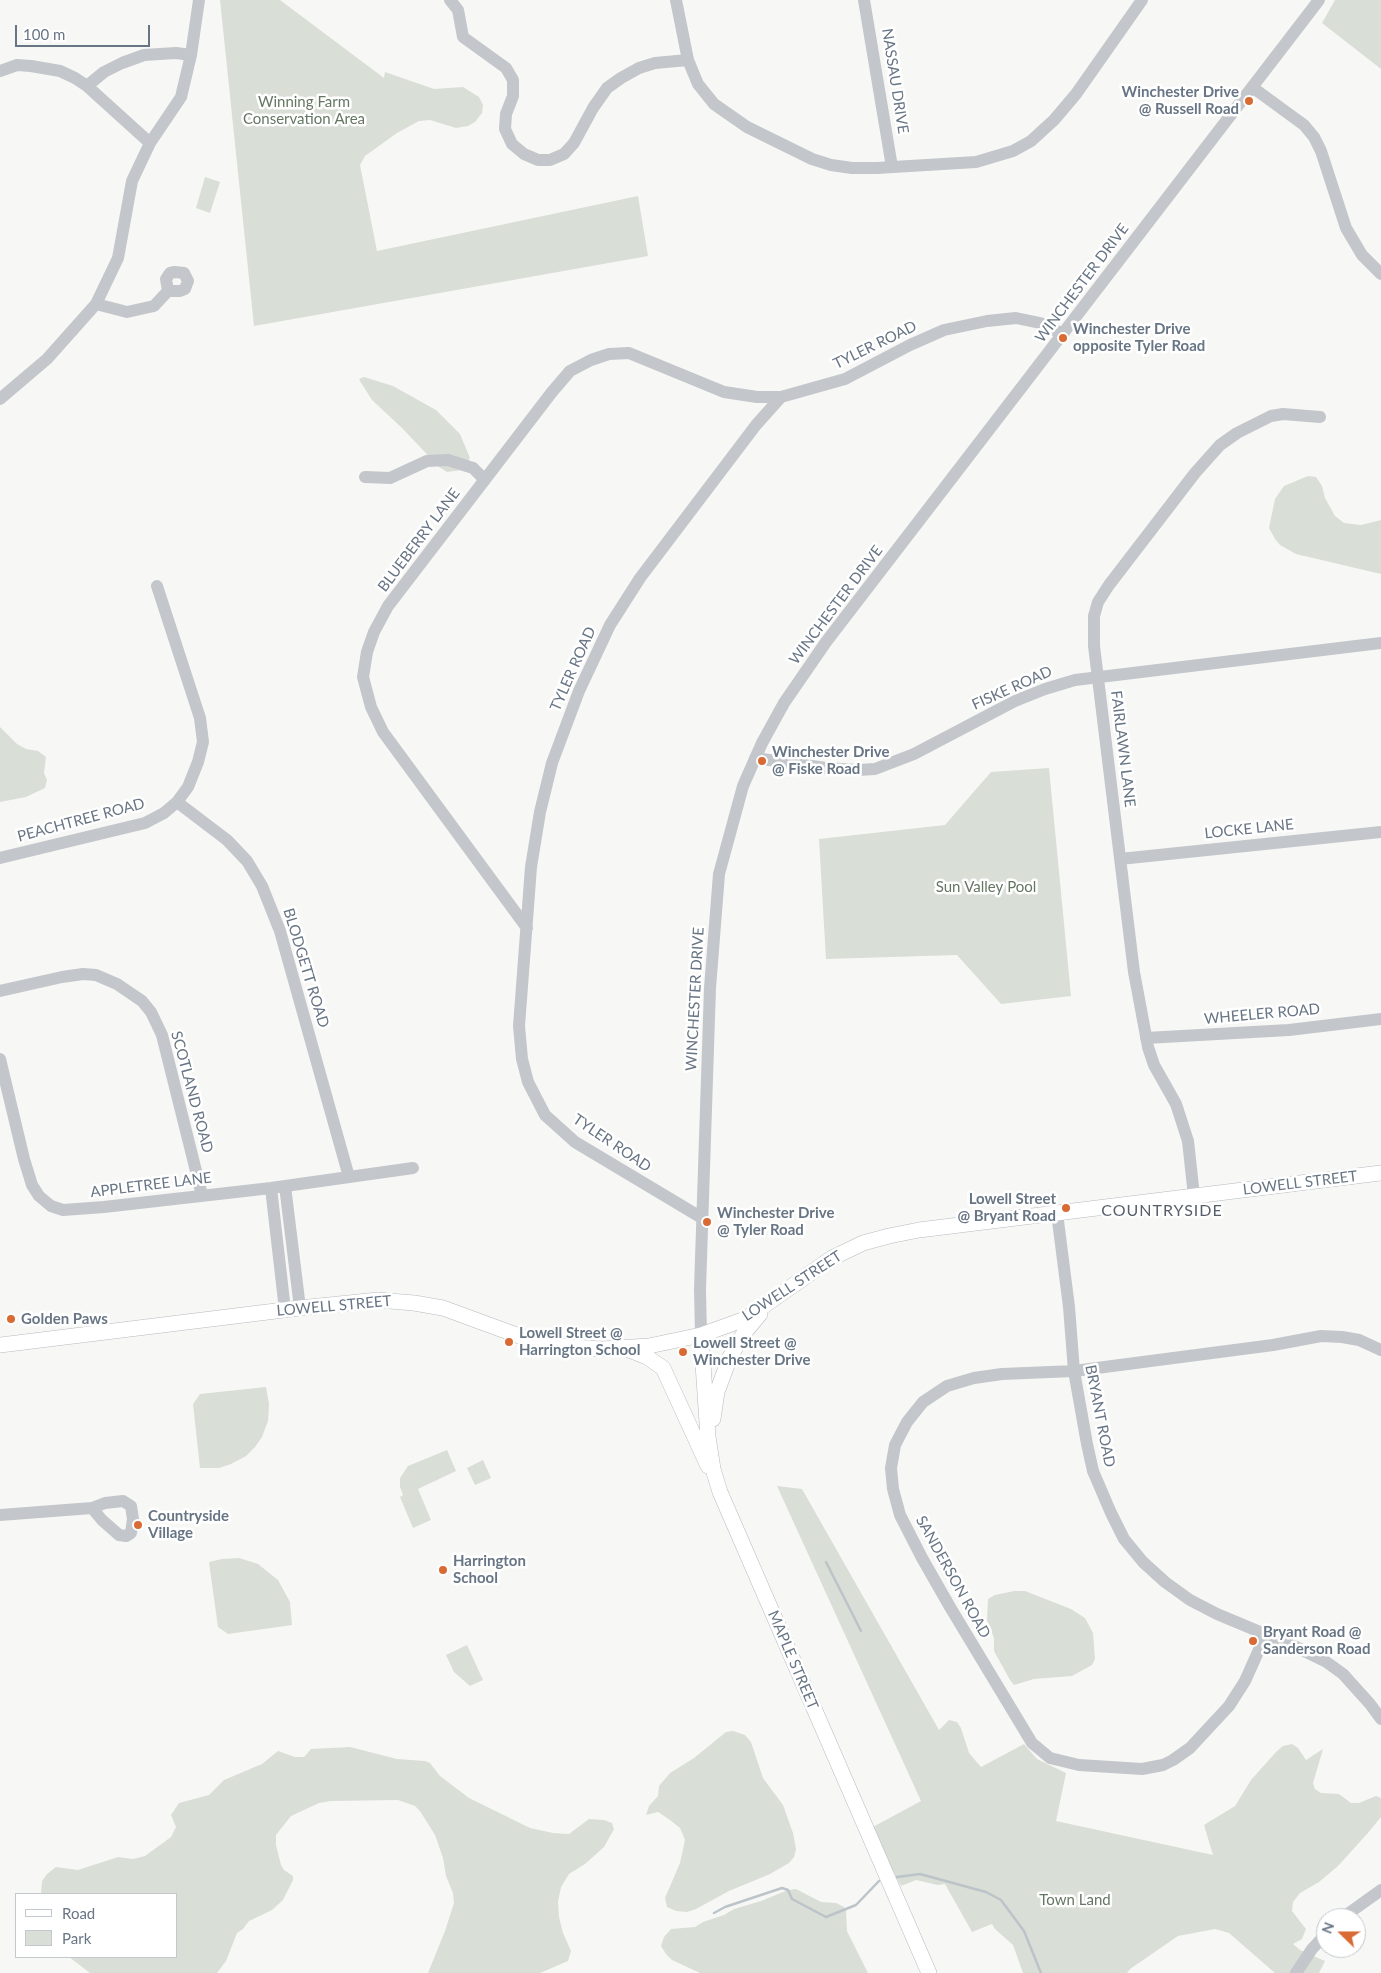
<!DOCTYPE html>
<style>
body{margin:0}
#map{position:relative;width:1381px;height:1973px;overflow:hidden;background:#f7f8f5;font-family:Lato,sans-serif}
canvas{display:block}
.legend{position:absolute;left:15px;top:1893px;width:162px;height:65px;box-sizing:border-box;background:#fff;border:1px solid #c3c8ce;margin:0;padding:6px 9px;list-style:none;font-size:15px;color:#687584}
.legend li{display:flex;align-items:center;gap:10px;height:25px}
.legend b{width:25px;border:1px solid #c3c8ce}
.north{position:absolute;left:1316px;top:1908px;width:50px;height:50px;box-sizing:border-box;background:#fff;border:1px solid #c3c8ce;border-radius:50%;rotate:292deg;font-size:14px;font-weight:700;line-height:20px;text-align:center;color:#687584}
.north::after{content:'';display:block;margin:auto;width:18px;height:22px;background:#d96a34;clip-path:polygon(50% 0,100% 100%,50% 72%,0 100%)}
.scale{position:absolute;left:15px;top:25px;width:135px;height:22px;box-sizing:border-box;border:2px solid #687584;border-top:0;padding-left:6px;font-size:15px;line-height:18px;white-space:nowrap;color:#687584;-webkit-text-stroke:4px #fff;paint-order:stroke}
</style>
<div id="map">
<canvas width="1381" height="1973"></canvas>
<ul class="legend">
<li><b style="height:6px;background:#fff"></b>Road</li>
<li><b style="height:14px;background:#d9ded6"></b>Park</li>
</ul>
<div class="north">N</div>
<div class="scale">100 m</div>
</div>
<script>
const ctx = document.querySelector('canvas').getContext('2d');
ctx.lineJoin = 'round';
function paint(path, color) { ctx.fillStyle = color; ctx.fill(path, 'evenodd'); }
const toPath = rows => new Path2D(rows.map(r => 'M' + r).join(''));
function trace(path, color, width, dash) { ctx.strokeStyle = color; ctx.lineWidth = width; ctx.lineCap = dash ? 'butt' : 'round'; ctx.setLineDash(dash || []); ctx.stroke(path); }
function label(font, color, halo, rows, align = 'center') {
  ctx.font = font + ' Lato,sans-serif'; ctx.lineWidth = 5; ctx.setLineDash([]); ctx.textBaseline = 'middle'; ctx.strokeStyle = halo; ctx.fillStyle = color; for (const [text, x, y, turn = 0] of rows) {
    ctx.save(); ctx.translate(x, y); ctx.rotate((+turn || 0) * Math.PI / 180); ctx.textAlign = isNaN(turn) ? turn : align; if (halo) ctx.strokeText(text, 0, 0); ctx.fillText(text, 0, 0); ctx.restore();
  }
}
const green = toPath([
 [220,0,280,0,384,78,385,72,434,89,463,87,479,97,483,105,482,113,475,122,468,126,456,128,430,120,419,121,397,133,365,156,360,165,377,251,638,196,648,256,254,326],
 [1335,0,1381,0,1381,69,1322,23],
 [205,177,220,182,210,213,196,208],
 [364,377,393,386,436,410,460,434,470,458,462,470,447,472,439,467,402,428,372,400,360,381,359,379],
 [1308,476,1316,477,1322,486,1325,498,1335,516,1344,523,1361,525,1381,520,1381,574,1296,554,1280,545,1275,539,1269,528,1275,499,1284,486],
 [0,727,17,744,26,749,38,751,46,757,44,773,47,780,45,788,26,797,0,802],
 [1049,768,1071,996,1001,1004,957,955,826,959,819,839,945,825,991,772],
 [266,1387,269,1404,268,1421,262,1437,255,1447,246,1456,231,1464,219,1468,200,1468,193,1404,200,1394],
 [447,1450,456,1471,418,1489,431,1520,413,1528,400,1497,403,1495,400,1487,400,1478,408,1466],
 [483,1460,491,1478,475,1485,467,1468],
 [777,1486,802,1489,939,1730,949,1720,957,1722,961,1728,969,1753,981,1767,1024,1744,1037,1759,1066,1773,1056,1821,1213,1855,1204,1825,1235,1806,1251,1780,1276,1752,1283,1746,1292,1744,1298,1748,1306,1760,1323,1749,1313,1783,1315,1789,1321,1793,1339,1794,1351,1803,1359,1803,1376,1796,1381,1798,1381,1817,1367,1834,1338,1866,1319,1882,1300,1893,1293,1902,1292,1911,1306,1929,1302,1939,1293,1944,1300,1950,1325,1961,1319,1973,1275,1973,1229,1933,1215,1929,1178,1936,1130,1969,1127,1973,1023,1973,1013,1945,995,1929,992,1924,972,1932,945,1884,938,1885,916,1880,901,1886,871,1828,921,1801],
 [239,1558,258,1564,278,1580,290,1602,292,1625,228,1634,218,1627,209,1562,222,1559],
 [1014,1591,1025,1591,1071,1609,1085,1618,1093,1633,1095,1659,1092,1665,1072,1676,1034,1679,1014,1685,1010,1680,994,1651,994,1638,987,1620,988,1599,995,1595],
 [467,1645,483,1680,470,1686,454,1672,446,1655],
 [733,1731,745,1735,751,1742,763,1778,783,1805,793,1833,796,1849,794,1857,789,1863,770,1874,729,1891,696,1909,687,1912,676,1911,667,1907,665,1898,680,1863,685,1840,680,1828,670,1820,658,1812,646,1815,649,1806,658,1796,659,1786,670,1773,694,1758,726,1732],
 [350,1747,397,1759,425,1761,430,1763,440,1776,469,1798,530,1828,553,1833,569,1834,589,1819,604,1820,612,1823,614,1829,604,1847,585,1864,569,1874,561,1887,558,1902,559,1917,563,1933,571,1951,568,1961,540,1973,428,1973,445,1931,454,1903,453,1893,446,1876,443,1858,435,1835,420,1811,415,1806,398,1800,331,1801,319,1803,291,1816,276,1835,276,1845,281,1865,284,1870,293,1876,293,1880,283,1900,272,1910,249,1921,243,1929,237,1933,226,1961,217,1973,90,1973,69,1957,176,1957,176,1894,41,1894,42,1881,47,1874,56,1867,78,1870,118,1857,133,1859,145,1856,171,1837,176,1827,171,1815,179,1803,209,1795,224,1780,262,1764,278,1751,295,1757,304,1757,311,1749],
 [796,1889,821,1902,836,1903,844,1907,846,1911,847,1931,868,1973,700,1973,672,1960,666,1954,661,1946,664,1937,671,1929,695,1927,703,1922,724,1915,734,1909,761,1901,788,1890]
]);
const stream = toPath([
 [826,1562,861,1631],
 [897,1877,920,1874,986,1892,1001,1900,1024,1931,1041,1973],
 [714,1913,725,1907,782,1888,788,1890,792,1899,826,1917,856,1905,879,1881]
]);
const minor = toPath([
 [450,0,458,10,463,37,506,68,513,80,513,96,506,114,505,129,512,144,524,154,538,160,550,160,564,154,574,143,593,108,607,88,621,78,639,68,655,63,688,60],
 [676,0,688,60,698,84,714,104,747,127,812,159,831,165,852,168,877,168,976,162,1013,151,1031,141,1054,120,1076,94,1142,0],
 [864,0,892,167],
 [0,71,17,65,31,66,60,71,75,78,87,86,150,143],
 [87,86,104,72,122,63,144,55,176,53,191,55],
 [1252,87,1304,125,1314,137,1321,151,1346,228,1362,255,1381,274],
 [96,304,127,312,154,306,168,291,166,279,170,273,175,272,184,273,188,281,185,289,180,291,168,291],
 [0,399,47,359,96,304,118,258,132,181,150,143,181,97,191,55,199,0],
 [365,477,390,478,427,461,448,460,473,468,485,480],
 [755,758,826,768,858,770,875,769,914,754,1015,701,1045,689,1075,680,1381,643],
 [177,802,227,840,247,861,262,886,280,931,349,1177],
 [0,858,145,823,164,813,177,802,188,787,198,762,203,742,200,718,157,586],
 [1120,859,1381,832],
 [527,928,383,732,371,707,363,677,367,652,374,632,388,606,552,392,570,371,591,360,609,354,629,353,724,392,757,397,781,397],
 [0,991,62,977,83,974,96,975,117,984,142,1001,151,1012,162,1035,202,1195],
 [1146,1038,1289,1030,1381,1019],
 [0,1059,24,1159,32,1185,39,1196,51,1206,63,1210,104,1207,271,1188,413,1168],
 [285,1186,300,1308],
 [271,1188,285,1310],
 [1194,1196,1188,1141,1176,1104,1154,1065,1148,1047,1134,972,1094,646,1094,616,1098,602,1109,585,1195,473,1220,445,1237,433,1271,416,1283,414,1320,417],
 [1057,1213,1069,1307,1074,1371,1087,1444,1093,1471,1111,1513,1124,1539,1143,1562,1165,1582,1190,1600,1217,1614,1296,1647,1325,1661,1343,1674,1370,1704,1381,1719],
 [702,1218,575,1142,545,1115,528,1082,522,1059,519,1026,531,867,540,812,552,763,579,691,610,625,640,578,756,425,781,397,845,379,910,345,944,330,987,321,1016,318,1040,323,1063,334],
 [701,1335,700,1289,710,988,719,874,743,786,762,743,784,703,826,642,1319,0],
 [0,1515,92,1508,105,1503,123,1501,131,1506,133,1519,131,1533,126,1536,119,1535,102,1520,92,1508],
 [1266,1634,1245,1681,1229,1706,1190,1748,1173,1760,1163,1765,1142,1769,1079,1765,1050,1758,1032,1743,950,1607,922,1558,900,1515,893,1489,891,1468,895,1445,907,1422,923,1402,947,1386,974,1378,1002,1374,1074,1371,1273,1345,1321,1336,1342,1337,1359,1340,1381,1350],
 [1342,1918,1381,1890],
 [1296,1973,1312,1949,1326,1934]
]);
const major = toPath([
 [701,1335,708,1437,713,1469,720,1492,929,1973],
 [0,1345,300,1308,378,1300,414,1303,443,1308,522,1337,558,1346,602,1349,649,1346,701,1335,745,1319,832,1258,863,1243,889,1236,919,1230,1381,1173],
 [627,1349,647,1357,663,1368,708,1466],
 [713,1419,717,1392,730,1357,744,1333,760,1314]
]);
const markers = [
 [1249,101,5,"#d96a34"],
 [1063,338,5,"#d96a34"],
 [762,761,5,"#d96a34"],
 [1066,1208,5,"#d96a34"],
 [707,1222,5,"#d96a34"],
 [11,1319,5,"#d96a34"],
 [509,1342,5,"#d96a34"],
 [683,1352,5,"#d96a34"],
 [138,1525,5,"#d96a34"],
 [443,1570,5,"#d96a34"],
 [1253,1641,5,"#d96a34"]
];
const streetNames = [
 ["NASSAU DRIVE",895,81,81],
 ["WINCHESTER DRIVE",1082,283,-53],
 ["TYLER ROAD",875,345,-26],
 ["BLUEBERRY LANE",419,540,-53],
 ["WINCHESTER DRIVE",836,605,-53],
 ["TYLER ROAD",573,669,-66],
 ["FISKE ROAD",1012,688,-24],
 ["FAIRLAWN LANE",1123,749,83],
 ["PEACHTREE ROAD",81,820,-15],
 ["LOCKE LANE",1249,829,-6],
 ["BLODGETT ROAD",306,968,73],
 ["WINCHESTER DRIVE",695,999,-87],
 ["WHEELER ROAD",1262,1014,-5],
 ["SCOTLAND ROAD",192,1092,75],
 ["TYLER ROAD",612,1143,34],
 ["LOWELL STREET",1300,1183,-7],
 ["APPLETREE LANE",151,1185,-7],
 ["LOWELL STREET",792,1286,-33],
 ["LOWELL STREET",334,1306,-5],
 ["BRYANT ROAD",1100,1416,79],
 ["SANDERSON ROAD",953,1577,61],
 ["MAPLE STREET",793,1660,67]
];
const poiNames = [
 ["Winchester Drive",1239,92,"right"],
 ["@ Russell Road",1239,109,"right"],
 ["Winchester Drive",1073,329],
 ["opposite Tyler Road",1073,346],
 ["Winchester Drive",772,752],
 ["@ Fiske Road",772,769],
 ["Lowell Street",1056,1199,"right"],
 ["@ Bryant Road",1056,1216,"right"],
 ["Winchester Drive",717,1213],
 ["@ Tyler Road",717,1230],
 ["Golden Paws",21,1319],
 ["Lowell Street @",519,1333],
 ["Harrington School",519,1350],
 ["Lowell Street @",693,1343],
 ["Winchester Drive",693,1360],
 ["Countryside",148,1516],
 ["Village",148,1533],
 ["Harrington",453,1561],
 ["School",453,1578],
 ["Bryant Road @",1263,1632],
 ["Sanderson Road",1263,1649]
];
const parkNames = [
 ["Winning Farm",304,102],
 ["Conservation Area",304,119],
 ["Sun Valley Pool",986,887],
 ["Town Land",1075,1900]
];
const neighbourhoodNames = [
 ["COUNTRYSIDE",1162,1211]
];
paint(green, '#d9ded6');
trace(stream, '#bcc4ca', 2.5);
trace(major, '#b6babe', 16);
trace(minor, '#c3c6ca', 12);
trace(major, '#fff', 15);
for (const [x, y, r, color] of markers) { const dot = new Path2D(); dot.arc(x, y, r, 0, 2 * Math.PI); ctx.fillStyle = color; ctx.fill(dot); trace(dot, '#fff', 2); }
label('15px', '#687584', '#fff', streetNames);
label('bold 15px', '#687584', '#fff', poiNames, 'left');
label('15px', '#657763', '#fff', parkNames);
ctx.letterSpacing = '1px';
label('16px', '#565f6a', '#fff', neighbourhoodNames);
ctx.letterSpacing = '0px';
</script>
